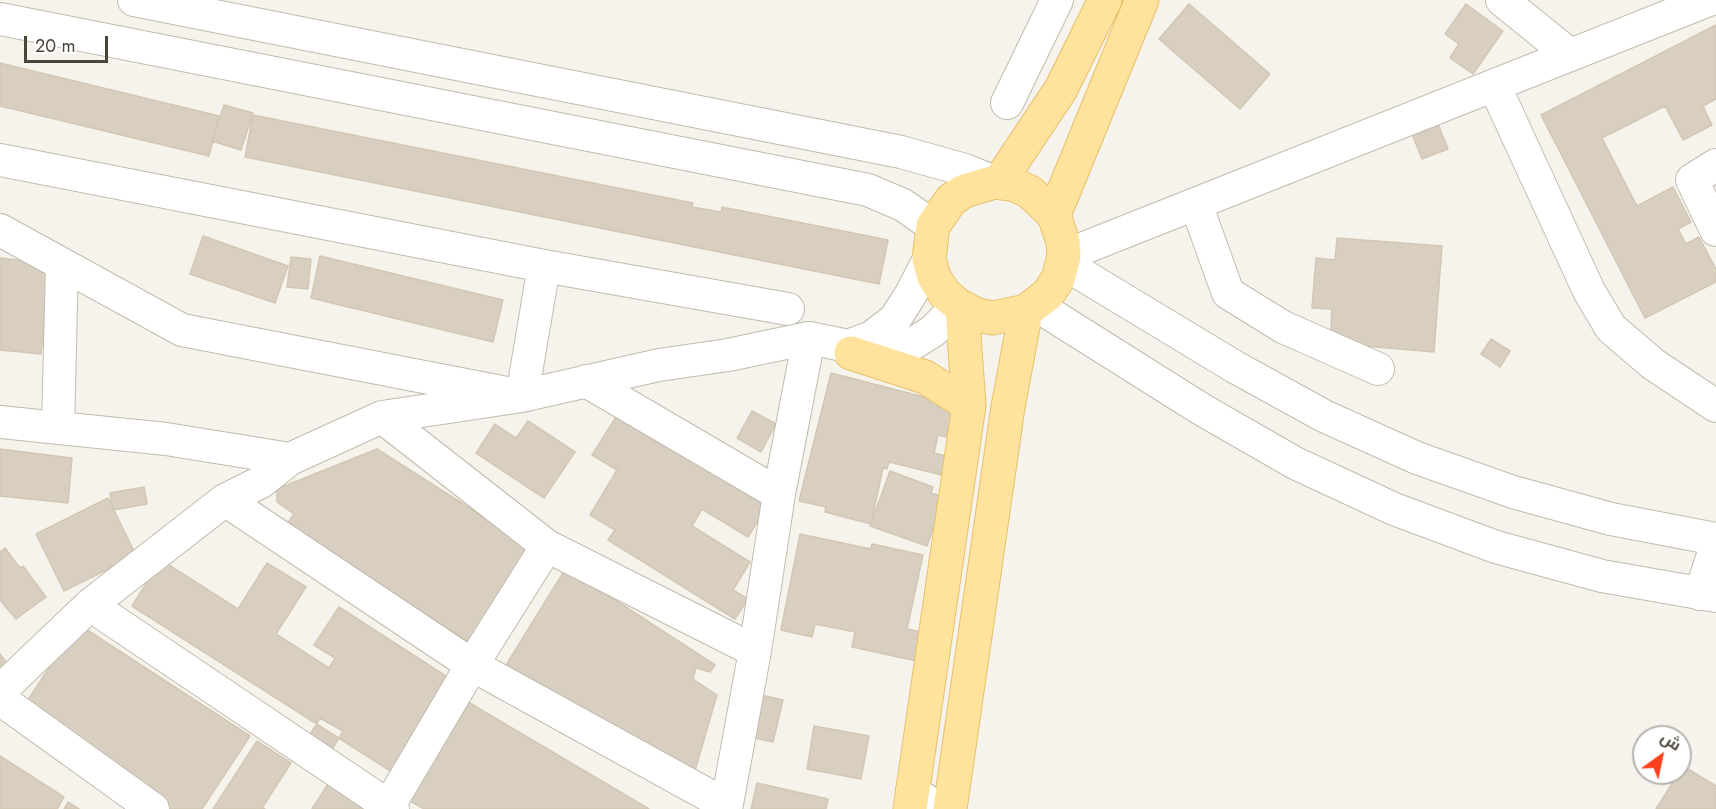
<!DOCTYPE html>
<meta charset="utf-8">
<style>
body{margin:0}
#map{position:relative;width:1716px;height:809px;overflow:hidden;background:#f6f3ec;font-family:Jost,Cairo,sans-serif}
canvas{display:block}
.north{position:absolute;left:1632px;top:725px;width:60px;height:60px;box-sizing:border-box;background:#fff;border:2px solid #b7b4b0;border-radius:50%;rotate:33deg;font-size:16px;font-weight:700;line-height:24px;text-align:center;color:#4b4439}
.north::after{content:'';display:block;margin:auto;width:21px;height:27px;background:#fc3f1d;clip-path:polygon(50% 0,100% 100%,50% 72%,0 100%)}
.scale{position:absolute;left:24px;top:36px;width:84px;height:27px;box-sizing:border-box;border:3px solid #4b4439;border-top:0;padding-left:8px;font-size:18px;line-height:21px;white-space:nowrap;color:#4b4439;-webkit-text-stroke:4px #fff;paint-order:stroke}
</style>
<div id="map">
<canvas width="1716" height="809"></canvas>
<div class="north">ش</div>
<div class="scale">20 m</div>
</div>
<script>
const ctx = document.querySelector('canvas').getContext('2d');
ctx.lineJoin = 'round';
function paint(path, color) { ctx.fillStyle = color; ctx.fill(path, 'evenodd'); }
const toPath = rows => new Path2D(rows.map(r => 'M' + r).join(''));
function trace(path, color, width, dash) { ctx.strokeStyle = color; ctx.lineWidth = width; ctx.lineCap = dash ? 'butt' : 'round'; ctx.setLineDash(dash || []); ctx.stroke(path); }
const building = toPath([
 [1189,4,1270,74,1240,109,1159,39,1189,4],
 [1466,4,1503,31,1473,74,1450,58,1459,44,1445,34,1466,4],
 [1716,25,1716,99,1703,106,1712,125,1683,140,1665,106,1602,138,1637,206,1673,187,1691,222,1678,229,1686,244,1699,237,1716,269,1716,282,1645,318,1541,115,1716,25],
 [0,63,219,116,209,156,0,106,0,63],
 [224,105,253,113,241,150,212,141,224,105],
 [253,115,693,203,692,207,721,212,722,207,888,240,879,284,245,157,253,115],
 [1438,124,1448,149,1422,159,1412,134,1438,124],
 [203,236,288,266,275,303,190,274,203,236],
 [1337,238,1442,246,1434,352,1330,343,1332,309,1312,308,1316,258,1335,260,1337,238],
 [320,256,503,300,493,342,311,298,320,256],
 [291,257,311,259,308,289,287,287,291,257],
 [0,258,50,264,41,354,0,350,0,258],
 [1491,339,1510,351,1500,367,1481,354,1491,339],
 [831,373,963,407,955,439,938,435,934,453,958,459,954,478,889,462,887,469,883,468,871,524,825,512,826,507,799,501,831,373],
 [752,411,776,424,761,452,737,438,752,411],
 [618,414,767,506,748,537,702,509,692,526,750,562,733,590,748,599,735,619,608,540,615,530,590,515,617,470,592,455,618,414],
 [528,421,575,452,544,498,476,453,495,424,516,438,528,421],
 [0,449,72,458,68,503,0,496,0,449],
 [377,449,534,549,472,644,287,524,294,514,277,502,277,489,377,449],
 [890,471,933,487,931,493,944,497,927,546,870,526,890,471],
 [144,487,147,504,113,510,110,493,144,487],
 [108,498,136,555,64,591,36,534,108,498],
 [800,534,871,549,872,544,923,555,907,629,932,634,926,663,852,647,855,632,815,624,812,637,781,630,800,534],
 [5,548,20,568,23,566,46,597,16,619,0,600,0,552,5,548],
 [161,560,238,609,267,563,306,587,276,634,329,668,335,658,314,645,339,607,452,680,395,774,132,606,161,560],
 [566,568,715,665,710,672,696,668,693,679,717,695,692,781,503,670,566,568],
 [78,624,250,736,202,809,155,809,16,718,78,624],
 [0,654,7,663,0,668,0,654],
 [761,695,783,700,773,742,751,737,761,695],
 [468,702,649,809,424,809,410,801,468,702],
 [320,718,343,731,333,748,310,735,320,718],
 [814,726,869,736,861,779,807,769,814,726],
 [257,741,291,763,262,808,265,809,213,809,257,741],
 [0,756,64,797,57,809,0,809,0,756],
 [1683,766,1716,786,1716,809,1656,809,1683,766],
 [757,783,828,799,826,809,751,809,757,783],
 [328,784,368,809,312,809,328,784],
 [68,802,79,809,64,809,68,802]
]);
const minor = toPath([
 [134,0,901,152,965,170,995,182],
 [1502,0,1570,55],
 [0,19,868,190,903,205,933,226],
 [1495,87,1589,291,1611,328,1653,364,1716,406],
 [1007,103,1057,0],
 [0,160,544,266,788,309],
 [1716,165,1692,180,1716,230],
 [1196,204,1228,293,1283,327,1378,369],
 [0,230,182,330,522,396,544,266],
 [1064,256,1709,0],
 [1063,263,1235,367,1324,416,1417,458,1513,492,1611,519,1716,539],
 [1036,305,1201,409,1295,463,1394,509,1496,547,1602,576,1716,596],
 [853,353,895,350,909,346,933,331,958,305],
 [586,381,779,494],
 [382,417,547,546,755,651],
 [0,422,166,439,290,459],
 [58,428,62,264],
 [225,500,472,665,726,805],
 [1700,594,1716,546],
 [90,605,393,809],
 [0,691,90,605,225,500,261,482,290,459,382,417,522,396,659,365,728,355,809,338,848,346,872,337,895,319,911,294,929,259],
 [0,699,153,809],
 [912,791,939,809],
 [387,809,472,665,547,546],
 [726,809,755,651,779,494,809,338]
]);
const major = toPath([
 [999,182,1061,89,1105,0],
 [1054,215,1142,0],
 [851,353,925,377,969,405],
 [910,809,969,405,962,308],
 [950,809,1008,407,1026,311,1048,294,1058,279,1064,256,1063,242,1054,215,1030,192,1015,185,995,182,964,191,951,200,933,226,929,259,934,277,944,293,958,305,977,315,993,318,1026,311]
]);
paint(building, '#d8cfc1');
trace(building, '#d3c7b4', 1.5);
trace(minor, '#c2bbae', 34);
trace(major, '#e6c16a', 35);
trace(minor, '#fff', 32);
trace(major, '#ffe39c', 33);
</script>
